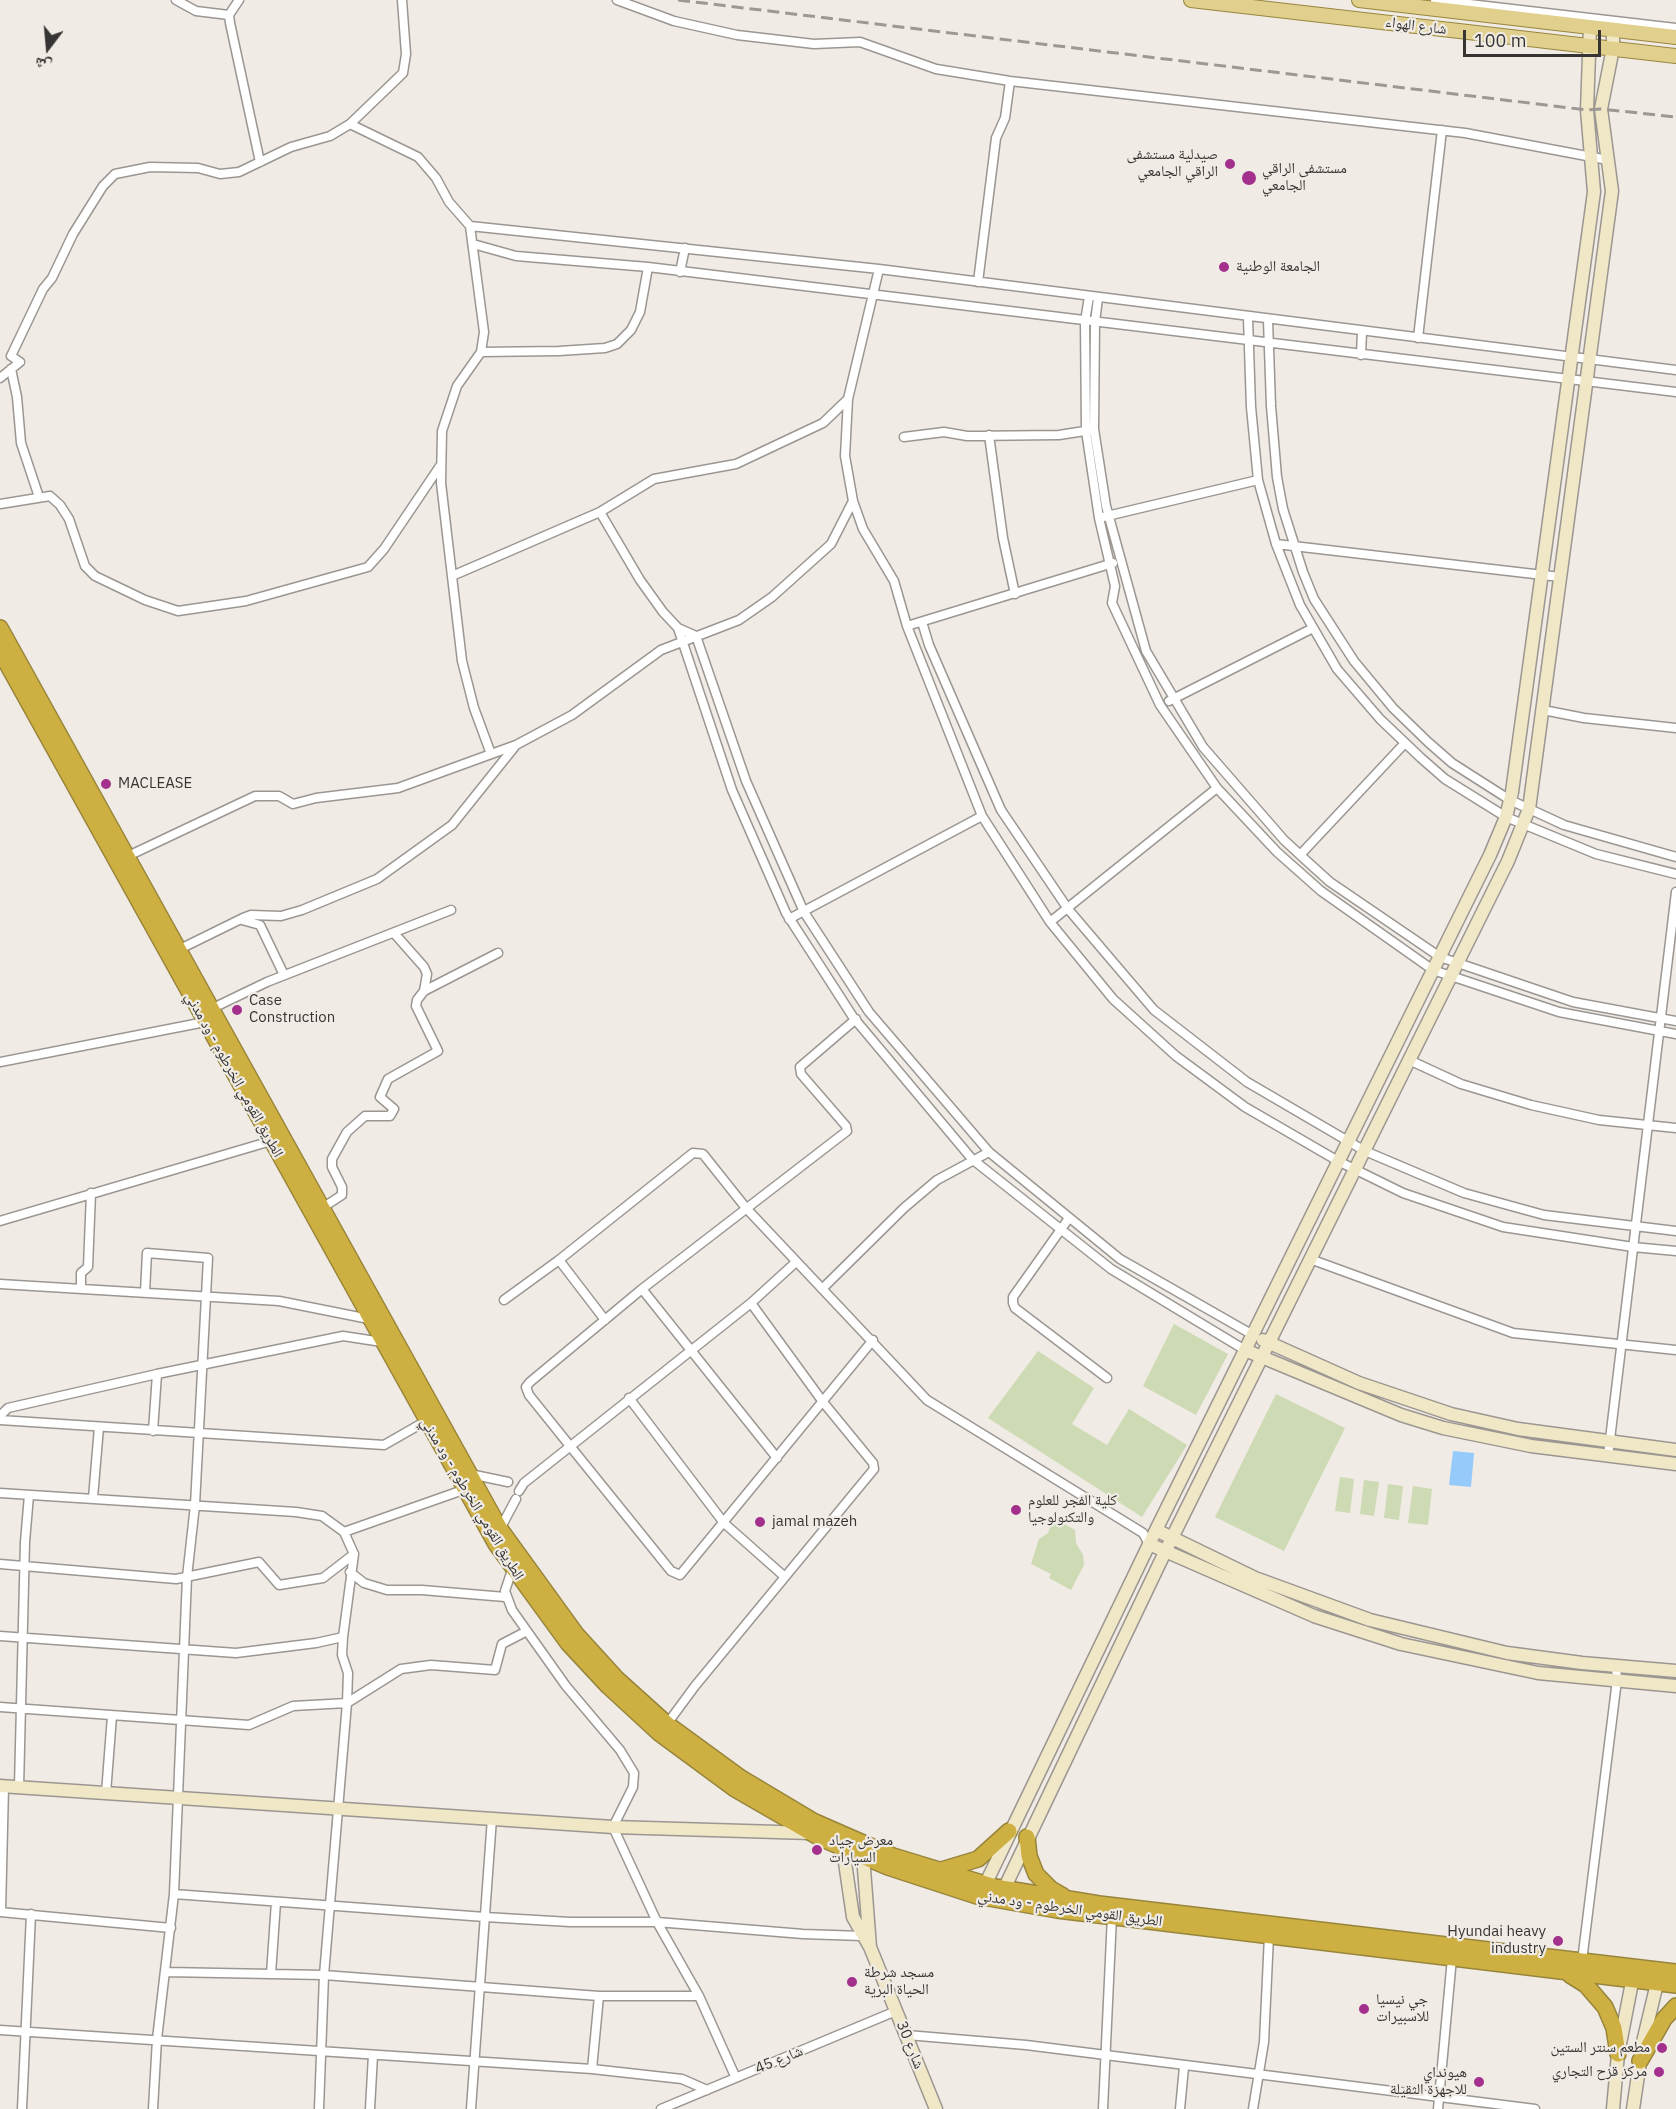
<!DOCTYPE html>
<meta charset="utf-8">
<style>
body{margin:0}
#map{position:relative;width:1676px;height:2109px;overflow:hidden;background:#f0ebe5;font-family:"IBM Plex Sans","Noto Naskh Arabic",sans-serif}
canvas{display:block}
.north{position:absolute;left:18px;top:18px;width:60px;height:60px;-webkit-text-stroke:4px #f0ebe5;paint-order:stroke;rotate:196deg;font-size:16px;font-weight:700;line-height:24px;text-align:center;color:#373533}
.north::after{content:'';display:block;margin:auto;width:21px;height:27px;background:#373533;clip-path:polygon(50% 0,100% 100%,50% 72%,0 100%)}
.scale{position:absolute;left:1463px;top:30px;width:138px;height:27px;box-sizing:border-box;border:3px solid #373533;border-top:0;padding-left:8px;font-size:18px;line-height:21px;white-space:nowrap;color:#373533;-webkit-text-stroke:4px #f0ebe5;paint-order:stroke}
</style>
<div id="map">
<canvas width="1676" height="2109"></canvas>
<div class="north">ش</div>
<div class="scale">100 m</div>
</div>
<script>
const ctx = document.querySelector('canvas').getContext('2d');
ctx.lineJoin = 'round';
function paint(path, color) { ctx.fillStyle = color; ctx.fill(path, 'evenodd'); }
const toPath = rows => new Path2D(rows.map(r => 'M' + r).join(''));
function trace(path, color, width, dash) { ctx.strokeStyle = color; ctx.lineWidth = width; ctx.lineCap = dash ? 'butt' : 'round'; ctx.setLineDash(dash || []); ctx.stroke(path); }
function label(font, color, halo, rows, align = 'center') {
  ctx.font = font + ' "IBM Plex Sans","Noto Naskh Arabic",sans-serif'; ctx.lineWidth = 4.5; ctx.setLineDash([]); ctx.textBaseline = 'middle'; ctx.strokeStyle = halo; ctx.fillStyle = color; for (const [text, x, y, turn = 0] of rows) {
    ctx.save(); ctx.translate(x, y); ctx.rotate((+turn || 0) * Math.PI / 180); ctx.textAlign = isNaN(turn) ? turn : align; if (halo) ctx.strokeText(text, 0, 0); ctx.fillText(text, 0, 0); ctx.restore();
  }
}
const green = toPath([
 [1174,1324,1228,1354,1196,1415,1143,1386],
 [1038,1351,1094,1388,1072,1424,1107,1445,1129,1409,1187,1445,1142,1517,988,1418],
 [1276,1394,1345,1428,1284,1551,1215,1517],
 [1340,1477,1354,1479,1350,1513,1335,1511],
 [1364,1480,1379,1482,1374,1516,1360,1514],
 [1388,1484,1403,1486,1399,1520,1384,1518],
 [1413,1486,1432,1489,1428,1525,1408,1523],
 [1053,1518,1075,1530,1076,1543,1083,1555,1084,1565,1071,1590,1049,1578,1051,1574,1031,1564,1039,1539,1048,1533]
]);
const water = toPath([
 [1453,1451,1474,1453,1471,1487,1449,1485]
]);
const street = toPath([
 [176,0,196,11,229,15],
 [239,0,229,15,230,23,260,162],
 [617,0,674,21,737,35,814,44,860,42,936,69,1010,81,1465,133,1608,160],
 [1435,0,1676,28],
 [350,124,418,157,436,178,449,202,470,226,484,332,481,352,457,386,442,431,441,483,462,661,474,708,491,754],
 [470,226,879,269,1676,370],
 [473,244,516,256,648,267,1676,392],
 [879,269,848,399,845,456,853,501,863,529,894,581,907,626,982,816,1050,922,1113,999,1176,1056,1245,1107,1338,1161,1403,1193,1503,1227,1633,1247,1676,1251],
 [680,272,685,248],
 [978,282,996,138,1005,118,1010,81],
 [1089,297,1085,321,1086,431,1099,518,1115,586,1112,603,1160,705,1217,788,1277,852,1321,891,1433,970,1559,1012,1676,1034],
 [1098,298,1095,322,1094,429,1106,506,1146,651,1203,747,1284,840,1310,864,1330,882,1440,957,1573,1002,1676,1021],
 [1248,318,1251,407,1258,480,1276,544,1300,605,1337,669,1380,719,1421,758,1445,779,1506,817,1596,854,1676,874],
 [1268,320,1271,406,1277,477,1283,509,1303,572,1314,599,1354,661,1393,708,1428,742,1452,763,1510,800,1564,825,1676,857],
 [1418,338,1442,130],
 [481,352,559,351,605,348,617,344,631,330,640,312,648,267],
 [1361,355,1362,332],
 [11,369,17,397,21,443,39,497],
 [0,378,20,362,11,356,43,289,52,278,73,234,103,186,115,174,150,167,198,168,220,174,239,172,291,147,330,136,350,124,403,73,406,54,402,0],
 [989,435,1003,538,1015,594],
 [904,437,944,432,967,436,1059,435,1091,430],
 [0,504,50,496,60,505,69,519,85,566,95,576,145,600,178,611,246,601,368,567,384,549,440,466],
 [600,512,640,580,663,612,678,628,696,636,746,781,804,912,869,1012,989,1152,1120,1259,1253,1335],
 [1103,517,1258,480],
 [1276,544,1560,577],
 [452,576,600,512,654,479,736,464,823,423,848,399],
 [922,622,929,645,1001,810,1068,909,1154,1010,1247,1082,1365,1151,1464,1193,1544,1215,1676,1231],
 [907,626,1113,563],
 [678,628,732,790,786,913,853,1017,972,1159,1111,1269,1245,1350],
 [1169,701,1313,628],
 [1543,710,1584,718,1676,728],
 [1300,855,1405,743],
 [126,857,255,796,279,796,293,804,316,798,398,788,516,745],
 [789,919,982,816],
 [242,920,260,925,284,975],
 [1050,922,1217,788],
 [394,933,424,967,427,974,424,991],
 [178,950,243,918,251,915,281,916,302,910,377,879,452,825,516,745,572,715,661,650,739,620,772,597,831,544,853,501],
 [211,1009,267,982,451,910],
 [856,1019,800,1067,801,1074,846,1126,847,1131,642,1289,530,1382,526,1387,529,1395,570,1446,671,1571,680,1575,873,1340],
 [1409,1060,1461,1084,1531,1105,1599,1120,1676,1128],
 [0,1062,205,1022],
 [322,1208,342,1195,342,1187,332,1167,332,1159,347,1132,365,1116,390,1116,394,1109,380,1097,388,1079,438,1051,416,1006,417,1000,424,991,498,953],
 [1069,1218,1013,1297,1013,1303,1015,1308,1107,1378],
 [0,1221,271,1141],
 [1310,1259,1513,1333,1676,1350],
 [559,1260,605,1320],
 [0,1284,279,1301,369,1319],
 [81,1287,81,1273,88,1267,91,1193],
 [642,1289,777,1458],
 [822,1289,904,1208,937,1180,989,1152],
 [145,1292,147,1253,208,1258,195,1505,187,1577,174,1894,157,2039,153,2109],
 [504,1300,559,1260,693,1153,703,1154,746,1208,927,1400,1143,1533,1149,1544],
 [629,1398,724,1523,785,1577],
 [0,1416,8,1408,157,1374,343,1336,382,1342],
 [0,1420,384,1445,426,1421],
 [153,1431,157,1374],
 [1608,1456,1676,892],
 [470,1474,508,1482],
 [519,1491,524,1483,751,1303,796,1262],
 [0,1493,296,1512,322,1516,344,1532,463,1490],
 [93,1498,99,1427],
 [500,1529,516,1499],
 [0,1564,176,1579,259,1562,279,1585,323,1578,354,1554],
 [512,1570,505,1591,512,1610,566,1686,620,1750,634,1773,633,1787,613,1827,657,1922,699,1996,735,2076],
 [350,1572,364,1583,387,1590,422,1590,505,1597],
 [0,1636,236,1653,316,1643,343,1637],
 [0,1707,249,1725,293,1706,347,1703,401,1669,431,1665,495,1670,502,1644,527,1631],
 [667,1724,695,1686,874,1469,873,1463,823,1402,751,1303],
 [19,1787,25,1542,29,1495],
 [106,1793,112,1716],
 [174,1894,485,1917,570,1922,657,1922,803,1934,862,1936],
 [0,1912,171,1928],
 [1,1912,4,1786],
 [1582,1961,1617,1680,1616,1667],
 [166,1972,324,1975,599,1996,699,1996],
 [271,1974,276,1902],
 [0,2030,592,2069,682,2079,707,2090],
 [907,2035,1026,2045,1535,2109],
 [592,2069,599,1996],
 [22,2109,31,1914],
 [319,2109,324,1975,347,1703,348,1673,342,1655,343,1637,354,1554,344,1532],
 [370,2109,373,2055],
 [471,2109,492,1818],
 [661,2109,896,2011],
 [1103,2109,1112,1916],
 [1180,2109,1184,2067],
 [1253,2109,1264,2042,1269,1936],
 [1438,2109,1452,1958]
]);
const secondary = toPath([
 [1263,1340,1359,1383,1451,1414,1518,1429,1676,1450],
 [1245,1350,1401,1415,1443,1428,1531,1446,1676,1464],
 [1156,1530,1255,1578,1370,1620,1507,1653,1582,1663,1676,1671],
 [1149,1544,1314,1616,1401,1644,1538,1673,1676,1686],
 [0,1786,613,1827,810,1833],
 [843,1849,853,1917,870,1947,936,2109],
 [863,1856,870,1947],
 [985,1885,1156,1530,1490,855,1506,817,1512,792,1594,192,1587,110,1590,27],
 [1004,1889,1165,1552,1508,861,1529,809,1612,191,1601,109,1613,48,1613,30],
 [1613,2109,1618,2054,1634,1972],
 [1633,2109,1643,2042,1659,1975]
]);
const primary = toPath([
 [1191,0,1676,56],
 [1359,0,1676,37]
]);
const highway = toPath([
 [0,628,500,1529,576,1634,617,1679,667,1724,741,1778,813,1821,893,1856,995,1887,1099,1904,1676,1972],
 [0,651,496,1544,568,1643,608,1686,659,1733,735,1789,820,1838,888,1867,977,1896,1057,1910,1676,1985],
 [1027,1837,1029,1856,1036,1874,1051,1889,1063,1896],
 [938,1871,978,1859,1009,1831],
 [1570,1975,1586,1985,1605,2007,1614,2028,1618,2054],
 [1640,2061,1664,2019,1676,2006]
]);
const rail = toPath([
 [678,0,1587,110,1601,109,1676,117]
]);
const markers = [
 [1230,164,6,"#a2308c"],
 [1249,178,8,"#a2308c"],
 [1224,267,6,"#a2308c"],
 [106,784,6,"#a2308c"],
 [237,1010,6,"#a2308c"],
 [1016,1510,6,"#a2308c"],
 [760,1522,6,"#a2308c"],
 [817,1850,6,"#a2308c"],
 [1558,1941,6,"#a2308c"],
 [852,1982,6,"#a2308c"],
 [1364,2009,6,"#a2308c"],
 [1662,2048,6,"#a2308c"],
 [1659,2072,6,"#a2308c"],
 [1479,2082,6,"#a2308c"]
];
const streetNames = [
 ["شارع الهواء",1416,26,7],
 ["الطريق القومي الخرطوم - ود مدني",234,1075,61],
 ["الطريق القومي الخرطوم - ود مدني",472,1499,59],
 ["الطريق القومي الخرطوم - ود مدني",1070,1909,8],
 ["شارع 30",910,2045,68],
 ["شارع 45",779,2060,-22]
];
const poiNames = [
 ["صيدلية مستشفى",1218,155,"right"],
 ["الراقي الجامعي",1218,172,"right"],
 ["مستشفى الراقي",1262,169],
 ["الجامعي",1262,186],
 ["الجامعة الوطنية",1236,267],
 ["MACLEASE",118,784],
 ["Case",249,1001],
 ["Construction",249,1018],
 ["كلية الفجر للعلوم",1028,1501],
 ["والتكنولوجيا",1028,1518],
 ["jamal mazeh",772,1522],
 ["معرض جياد",829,1841],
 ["السيارات",829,1858],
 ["Hyundai heavy",1546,1932,"right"],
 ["industry",1546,1949,"right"],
 ["مسجد شرطة",864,1973],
 ["الحياة البرية",864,1990],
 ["جي نيسيا",1376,2000],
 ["للاسبيرات",1376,2017],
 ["مطعم سنتر الستين",1650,2048,"right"],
 ["مركز قزح التجاري",1647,2072,"right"],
 ["هيونداي",1467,2073,"right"],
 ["للاجهزة الثقيلة",1467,2090,"right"]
];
paint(green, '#cddab3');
paint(water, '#96cafa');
trace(street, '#9b9691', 11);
trace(secondary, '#9b9691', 15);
trace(primary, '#98853c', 16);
trace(highway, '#98853c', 18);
trace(street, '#fff', 8);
trace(secondary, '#f0e7c6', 12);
trace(primary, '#e1d08d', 14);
trace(highway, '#cdb041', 15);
trace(rail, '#9c9894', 3, [12, 6]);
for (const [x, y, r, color] of markers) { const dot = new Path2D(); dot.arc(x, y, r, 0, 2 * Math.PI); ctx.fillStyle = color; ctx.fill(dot); trace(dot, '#f0ebe5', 2); }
label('15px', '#373533', '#f0ebe5', streetNames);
label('15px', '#373533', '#f0ebe5', poiNames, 'left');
</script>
